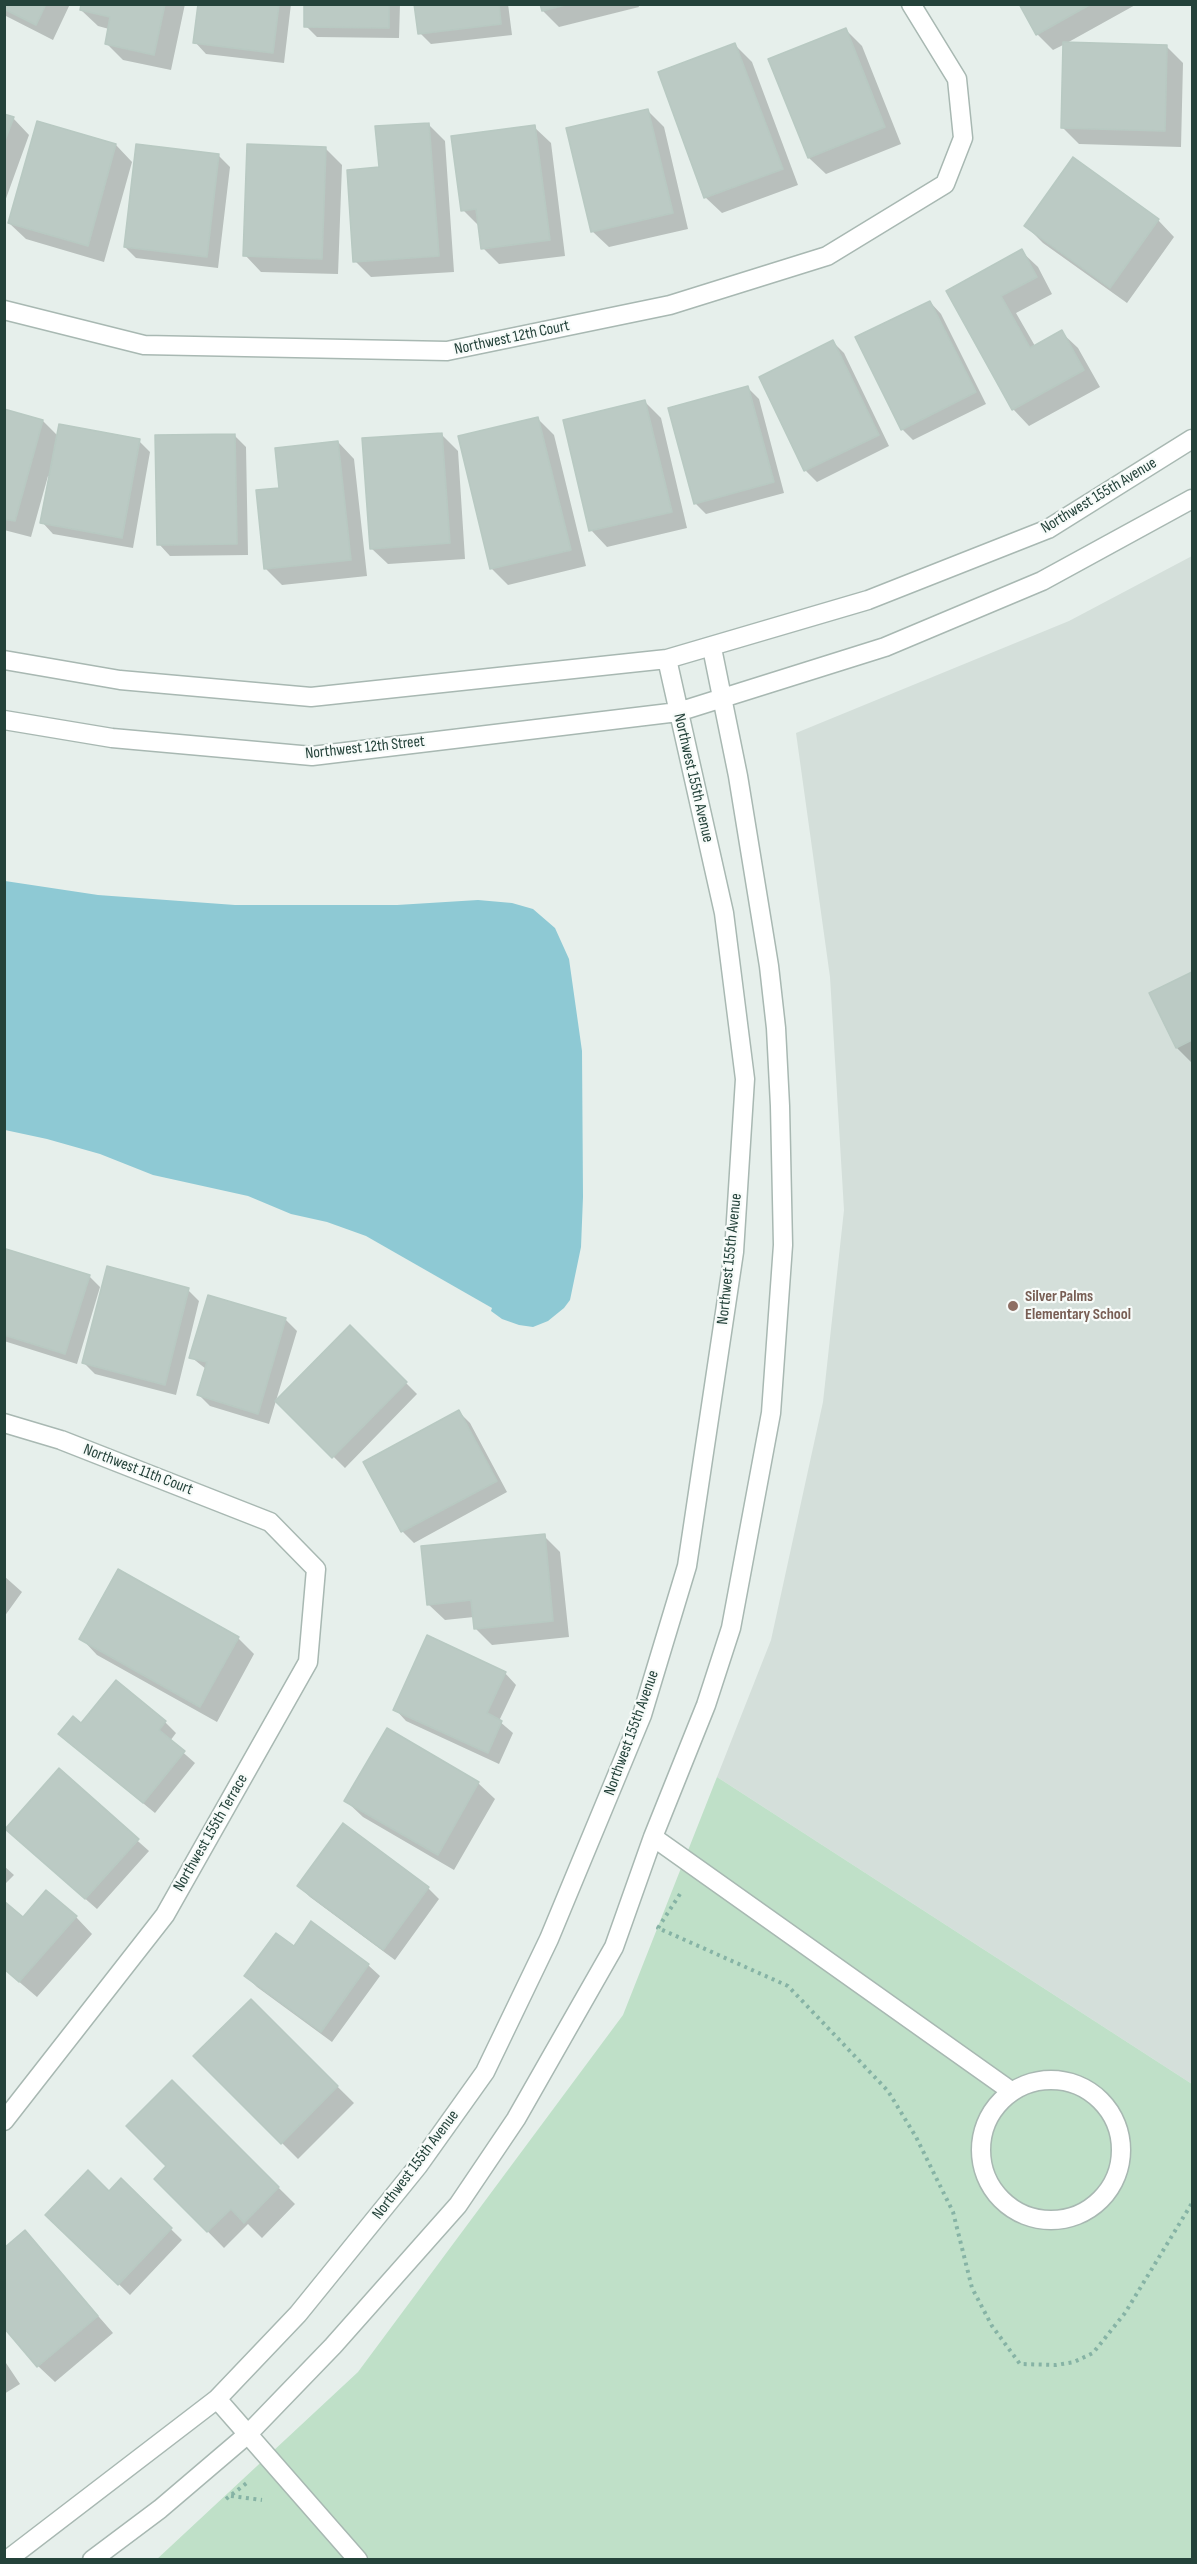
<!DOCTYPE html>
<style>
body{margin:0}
#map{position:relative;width:1197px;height:2564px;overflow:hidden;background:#e6efeb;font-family:"Sofia Sans Condensed",sans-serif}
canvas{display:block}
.frame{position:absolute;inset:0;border:6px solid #24423a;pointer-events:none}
</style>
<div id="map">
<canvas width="1197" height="2564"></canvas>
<div class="frame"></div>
</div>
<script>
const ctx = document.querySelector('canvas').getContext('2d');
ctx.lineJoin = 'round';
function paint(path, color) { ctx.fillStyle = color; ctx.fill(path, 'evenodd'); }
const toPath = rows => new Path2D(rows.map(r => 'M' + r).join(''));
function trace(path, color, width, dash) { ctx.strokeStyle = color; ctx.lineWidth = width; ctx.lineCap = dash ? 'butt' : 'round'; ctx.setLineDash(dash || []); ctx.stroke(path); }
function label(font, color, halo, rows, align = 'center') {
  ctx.font = font + ' "Sofia Sans Condensed",sans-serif'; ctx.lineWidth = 4.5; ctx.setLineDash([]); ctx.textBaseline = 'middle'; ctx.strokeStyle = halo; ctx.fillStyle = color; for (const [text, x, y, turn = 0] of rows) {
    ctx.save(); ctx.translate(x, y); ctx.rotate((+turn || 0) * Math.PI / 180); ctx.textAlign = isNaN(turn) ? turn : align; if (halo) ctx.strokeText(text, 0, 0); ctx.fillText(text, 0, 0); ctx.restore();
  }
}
const built = toPath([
 [1192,556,1192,2084,717,1777,771,1640,823,1402,844,1210,830,977,796,733,1069,621]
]);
const green = toPath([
 [717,1777,1192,2084,1192,2559,156,2560,358,2372,623,2015]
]);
const water = toPath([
 [5,881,98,895,235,905,397,905,478,900,512,903,533,909,555,928,569,959,582,1051,583,1197,581,1247,570,1300,564,1308,548,1321,533,1327,519,1325,502,1319,491,1311,492,1308,366,1236,327,1222,291,1214,248,1196,153,1175,100,1154,47,1139,5,1130]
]);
const shadow = toPath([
 [4,4,70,4,53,40,4,15],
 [82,4,185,4,171,70,123,60,106,43,109,29,98,26,81,10],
 [200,4,291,4,284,63,206,54,195,42],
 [306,4,400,4,399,38,317,37,306,26],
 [416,4,508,4,512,35,431,44,420,33],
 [541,4,638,4,639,7,559,27,543,11],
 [1021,4,1137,4,1065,44,1166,46,1183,63,1181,147,1079,144,1062,127,1065,44,1053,50,1037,34],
 [845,29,862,46,901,144,826,174,809,158,770,60],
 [735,45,752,62,798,185,722,213,705,197],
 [648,111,664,127,688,229,609,247,592,231],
 [4,115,13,118,29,135,4,204],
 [38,123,116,145,132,162,104,262,26,239,9,223],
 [428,124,445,141,454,272,371,277,355,261,380,169],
 [534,127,551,143,565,256,499,264,483,248,479,226,463,210],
 [326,149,342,165,338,274,261,272,245,255],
 [219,156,230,167,218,268,136,258,125,247],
 [1158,220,1174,237,1127,303,1043,243,1026,226],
 [1021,251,1038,267,1052,294,1016,313,1035,346,1061,332,1078,348,1100,387,1029,426,1013,409,948,291],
 [930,302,941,314,986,404,913,440,902,429],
 [833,342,844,353,889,446,817,482,806,471,761,377],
 [748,388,759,399,784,493,706,514,695,503],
 [645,402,661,418,687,528,607,547,591,530],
 [4,410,43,421,58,436,139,441,150,452,133,548,53,534,42,522,51,476,48,476,31,537,4,530],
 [538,419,554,435,586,566,508,585,491,568],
 [234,435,246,447,248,555,170,556,159,544],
 [442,435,458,451,465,559,388,564,371,548],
 [338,442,354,459,367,576,282,585,265,568,281,489],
 [1192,973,1192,1063,1177,1048,1151,994],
 [4,1260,89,1276,100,1287,77,1364,4,1341],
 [188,1290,199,1301,176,1395,95,1374,84,1363],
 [209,1296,286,1320,297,1331,269,1424,210,1406,199,1395,206,1369,191,1357],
 [350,1327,417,1394,345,1468,277,1401],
 [459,1412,470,1423,507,1492,414,1543,403,1532,366,1463],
 [544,1536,560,1552,569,1637,492,1645,475,1628,474,1617,445,1620,428,1604],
 [4,1576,22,1592,4,1617],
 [81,1638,238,1638,254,1654,217,1722,97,1655],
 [505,1673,516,1685,499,1721,513,1733,499,1764,406,1721,395,1709],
 [165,1722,176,1733,170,1741,195,1763,155,1813,72,1745,81,1725],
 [59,1771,149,1851,97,1909,18,1840],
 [478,1783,495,1799,454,1870,363,1817,346,1801],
 [344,1825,428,1888,439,1899,395,1960,310,1897,299,1886],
 [4,1866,14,1875,4,1885],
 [76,1917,92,1934,37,1997,4,1969,23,1919],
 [312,1923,368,1965,380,1976,332,2042,257,1987,246,1976,294,1948],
 [251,2001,354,2103,298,2159,195,2056],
 [172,2082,295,2204,262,2238,248,2224,224,2248,156,2179,168,2166],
 [121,2180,182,2240,130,2295,48,2215,109,2193],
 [25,2232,113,2333,55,2382,38,2366],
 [4,2360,20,2384,4,2394]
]);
const building = toPath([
 [4,4,46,4,36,25,4,9,4,4],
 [81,4,165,4,154,55,105,44,110,17,80,10,81,4],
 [198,4,279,4,273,53,193,43,198,4],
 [304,4,389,4,389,28,304,27,304,4],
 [414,4,499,4,501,24,418,34,414,4],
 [540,4,569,4,542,11,540,4],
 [1019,4,1091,4,1036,35,1019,4],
 [846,28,885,127,808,158,768,59,846,28],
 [1063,42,1167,45,1165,131,1061,128,1063,42],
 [735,43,783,169,704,198,658,72,735,43],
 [648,109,673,213,591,232,566,128,648,109],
 [4,114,14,117,4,143,4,114],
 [37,121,116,144,88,246,8,223,37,121],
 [429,123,439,256,353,262,347,170,379,167,375,126,429,123],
 [535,125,550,240,481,249,476,209,461,211,451,136,535,125],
 [136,144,219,154,207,257,124,247,136,144],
 [247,144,326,147,322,259,243,256,247,144],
 [1073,157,1159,219,1110,288,1024,226,1073,157],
 [1022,249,1037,277,1001,296,1030,348,1062,330,1084,370,1012,410,946,291,1022,249],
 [930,301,976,392,901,430,855,337,930,301],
 [833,340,879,435,804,471,759,377,833,340],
 [748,386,774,482,694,504,668,408,748,386],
 [645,400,672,512,589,531,563,420,645,400],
 [4,409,43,420,15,521,4,519,4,409],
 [538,417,571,550,490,569,458,436,538,417],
 [59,424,140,439,122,538,40,523,59,424],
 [442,433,450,543,370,549,362,438,442,433],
 [235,434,237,544,157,545,155,435,235,434],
 [338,441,351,560,264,569,256,490,279,488,275,448,338,441],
 [1192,972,1192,1040,1176,1048,1149,993,1192,972],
 [6,1249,90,1275,65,1354,4,1335,4,1255,6,1249],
 [107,1266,189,1288,165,1385,82,1363,107,1266],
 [208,1295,286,1318,258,1414,197,1395,207,1362,189,1358,208,1295],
 [350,1325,407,1382,332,1458,275,1401,350,1325],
 [459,1410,497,1481,401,1532,363,1462,459,1410],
 [545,1534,553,1621,474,1629,471,1600,427,1605,421,1546,545,1534],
 [118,1569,239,1637,200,1707,79,1639,118,1569],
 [427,1635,506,1672,487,1713,502,1721,488,1753,393,1710,427,1635],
 [116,1680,166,1721,159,1730,185,1751,143,1803,58,1734,73,1716,81,1723,116,1680],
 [387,1728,479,1782,438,1855,344,1801,387,1728],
 [59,1768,139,1839,85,1899,5,1829,59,1768],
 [343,1823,429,1887,383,1950,297,1886,343,1823],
 [46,1890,77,1916,19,1982,4,1969,4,1901,23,1917,46,1890],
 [311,1921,369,1964,321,2032,244,1976,276,1933,294,1946,311,1921],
 [251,1999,338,2086,281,2144,193,2056,251,1999],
 [172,2080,279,2187,244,2223,231,2209,207,2232,154,2179,166,2166,126,2126,172,2080],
 [88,2170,109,2191,121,2178,172,2228,118,2285,45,2215,88,2170],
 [25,2230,98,2316,37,2367,4,2328,4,2248,25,2230]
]);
const path = toPath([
 [680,1894,658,1928,788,1986,888,2091,916,2137,953,2212,972,2288,992,2326,1020,2364,1056,2365,1074,2362,1093,2353,1125,2313,1192,2203],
 [231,2496,262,2500],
 [226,2499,248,2482]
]);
const minor = toPath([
 [4,310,144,345,447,351,670,305,827,256,945,184,963,138,957,79,911,4],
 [4,660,120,680,311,697,667,659,868,600,1048,529,1192,439],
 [4,720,112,738,312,756,678,712,885,647,1042,581,1192,499],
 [4,1423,61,1440,270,1522,316,1569,308,1662,165,1915,4,2121],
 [653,1837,1011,2091],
 '981 2150a70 70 0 1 1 140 0a70 70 0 1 1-140 0Z',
 [217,2399,358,2560],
 [7,2560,217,2399,298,2314,418,2166,485,2072,549,1939,642,1715,687,1566,734,1252,745,1079,724,913,667,659],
 [92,2560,160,2509,248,2434,333,2346,458,2205,516,2119,614,1947,653,1837,706,1705,731,1628,771,1413,783,1245,780,1106,776,1028,769,966,738,776,712,648]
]);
const markers = [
 [1013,1306,6,"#8d6e63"]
];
const streetNames = [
 ["Northwest 12th Court",512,338,-12],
 ["Northwest 155th Avenue",1099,496,-31],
 ["Northwest 12th Street",365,748,-6],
 ["Northwest 155th Avenue",693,778,77],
 ["Northwest 155th Avenue",730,1259,-84],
 ["Northwest 11th Court",138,1470,21],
 ["Northwest 155th Avenue",632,1733,-70],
 ["Northwest 155th Terrace",211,1833,-60],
 ["Northwest 155th Avenue",416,2165,-53]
];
const educationNames = [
 ["Silver Palms",1025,1297],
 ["Elementary School",1025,1315]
];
paint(built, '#d4dfda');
paint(green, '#bfe0c8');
paint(water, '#8ec9d4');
paint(shadow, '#0003');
paint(building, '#bbcac4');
trace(building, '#b8c9c2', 1.5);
trace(minor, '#a8b8b2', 21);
trace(path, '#86b3a5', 4, [3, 4.5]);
trace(minor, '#fff', 18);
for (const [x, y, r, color] of markers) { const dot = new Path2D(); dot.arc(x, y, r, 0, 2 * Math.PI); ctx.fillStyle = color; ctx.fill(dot); trace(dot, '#f7fbf9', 2); }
label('16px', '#24423a', '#f7fbf9', streetNames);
label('bold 16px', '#785e54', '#f7fbf9', educationNames, 'left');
</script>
